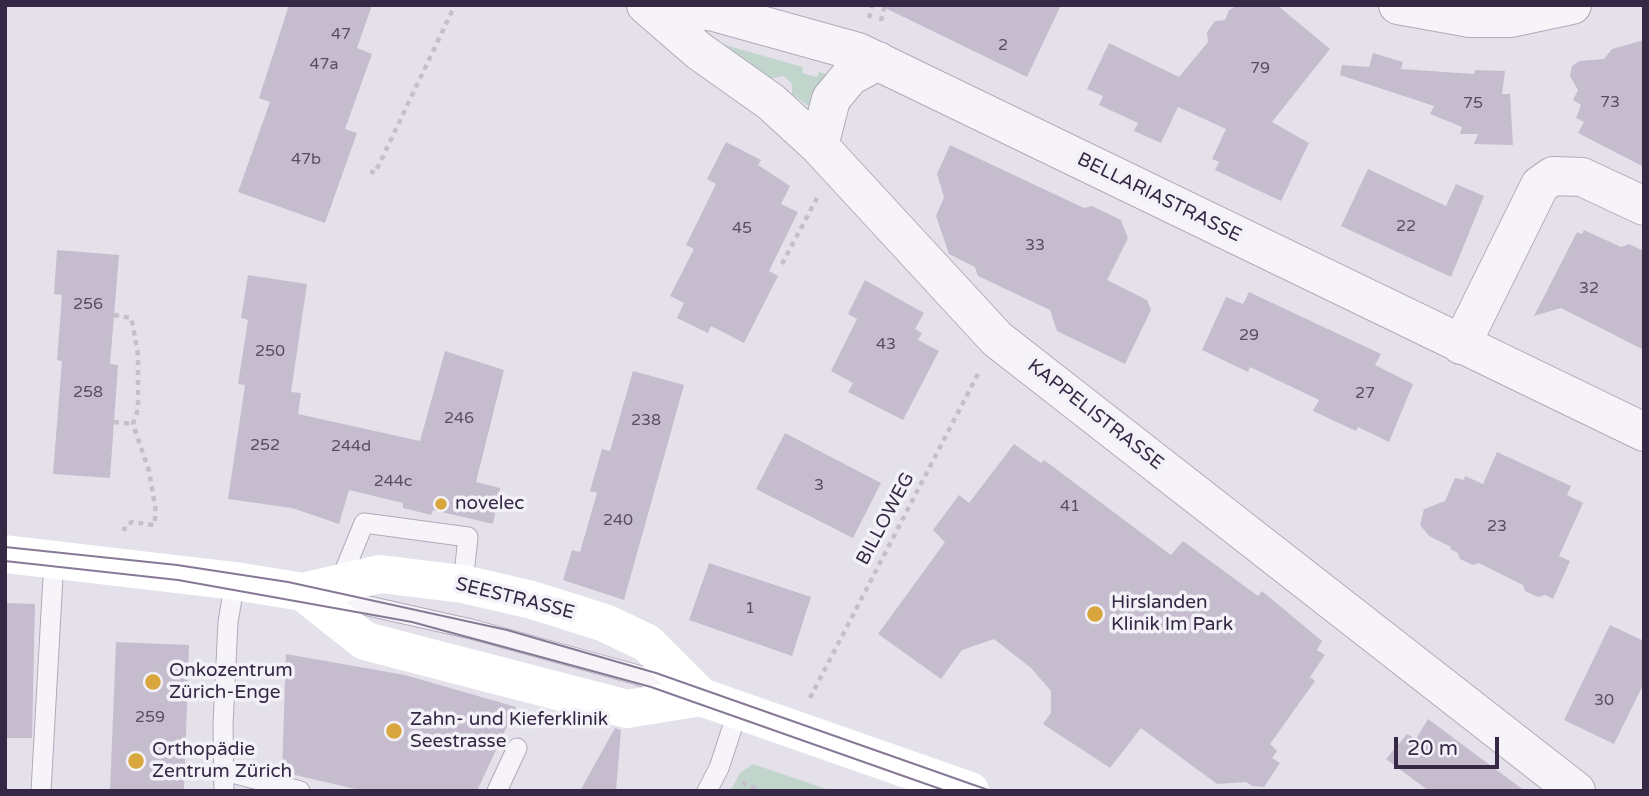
<!DOCTYPE html>
<meta charset="utf-8">
<style>
body{margin:0}
#map{position:relative;width:1649px;height:796px;overflow:hidden;background:#e5e1eb;font-family:"Varela Round",sans-serif}
canvas{display:block}
.frame{position:absolute;inset:0;border:7px solid #352844;pointer-events:none}
.scale{position:absolute;left:1394px;top:737px;width:105px;height:32px;box-sizing:border-box;border:4px solid #352844;border-top:0;padding-left:9px;font-size:21px;line-height:24px;white-space:nowrap;color:#352844;-webkit-text-stroke:5px #f3f1f8;paint-order:stroke}
</style>
<div id="map">
<canvas width="1649" height="796"></canvas>
<div class="frame"></div>
<div class="scale">20 m</div>
</div>
<script>
const ctx = document.querySelector('canvas').getContext('2d');
ctx.lineJoin = 'round';
function paint(path, color) { ctx.fillStyle = color; ctx.fill(path, 'evenodd'); }
const toPath = rows => new Path2D(rows.map(r => 'M' + r).join(''));
function trace(path, color, width, dash) { ctx.strokeStyle = color; ctx.lineWidth = width; ctx.lineCap = dash ? 'butt' : 'round'; ctx.setLineDash(dash || []); ctx.stroke(path); }
function label(font, color, halo, rows, align = 'center') {
  ctx.font = font + ' "Varela Round",sans-serif'; ctx.lineWidth = 7; ctx.setLineDash([]); ctx.textBaseline = 'middle'; ctx.strokeStyle = halo; ctx.fillStyle = color; for (const [text, x, y, turn = 0] of rows) {
    ctx.save(); ctx.translate(x, y); ctx.rotate((+turn || 0) * Math.PI / 180); ctx.textAlign = isNaN(turn) ? turn : align; if (halo) ctx.strokeText(text, 0, 0); ctx.fillText(text, 0, 0); ctx.restore();
  }
}
const green = toPath([
 [718,43,803,67,802,73,817,77,819,72,829,75,810,107,792,94,792,84,784,76,768,79],
 [753,764,759,766,832,791,730,791,740,773]
]);
const building = toPath([
 [289,5,372,5,357,48,372,54,345,129,357,133,325,223,238,192,270,102,259,98],
 [879,5,1061,5,1027,77],
 [1238,5,1277,5,1330,49,1272,122,1309,143,1281,201,1215,170,1219,162,1212,159,1226,129,1178,107,1161,143,1134,131,1138,123,1099,105,1103,96,1087,89,1109,43,1179,77,1208,42,1207,32,1215,21,1225,20,1229,10],
 [1644,40,1644,167,1578,133,1584,122,1576,118,1581,105,1573,100,1578,90,1570,76,1572,66,1579,61,1604,59,1612,49],
 [1373,53,1403,62,1401,69,1474,74,1475,70,1505,71,1502,94,1510,94,1513,145,1474,144,1478,134,1460,134,1462,127,1430,114,1434,106,1340,75,1342,65,1369,67],
 [726,142,761,160,758,165,790,186,781,204,798,212,769,271,778,276,744,343,711,326,708,333,677,318,684,303,670,296,694,249,686,245,716,184,707,179],
 [950,145,1084,208,1092,206,1121,220,1128,238,1107,280,1147,300,1151,310,1125,364,1057,331,1050,310,978,276,975,267,949,254,936,216,944,197,937,174],
 [1368,169,1446,206,1456,184,1484,196,1451,277,1341,226],
 [1584,230,1621,247,1629,244,1644,251,1644,350,1561,308,1534,316,1577,232,1582,234],
 [57,250,119,255,110,364,118,365,110,478,53,474,62,361,57,360,62,295,54,294],
 [248,275,307,284,291,392,301,393,298,414,420,441,445,351,504,370,476,482,500,488,493,524,433,510,431,515,403,508,403,503,349,490,339,524,292,508,228,499,245,385,238,384,248,320,241,318],
 [865,280,924,313,915,329,922,333,918,340,939,351,903,420,848,392,853,383,831,371,857,319,848,314],
 [1249,292,1381,354,1375,365,1413,384,1389,442,1358,427,1356,431,1313,411,1319,400,1250,367,1248,372,1202,350,1226,297,1243,304],
 [633,371,684,385,624,600,563,580,572,550,580,552,597,493,590,491,602,449,610,451],
 [785,433,881,483,853,538,756,489],
 [1014,444,1041,463,1044,460,1171,555,1183,541,1258,596,1262,591,1322,641,1317,650,1325,655,1310,677,1315,681,1270,744,1277,751,1272,758,1280,763,1264,787,1252,786,1246,782,1217,784,1141,728,1110,768,1043,724,1051,713,1051,691,1031,668,994,639,962,650,941,679,878,634,945,542,933,530,959,495,969,503],
 [1497,452,1571,486,1567,495,1583,503,1559,556,1570,561,1553,599,1545,595,1538,597,1525,591,1523,585,1479,563,1473,565,1460,559,1458,553,1450,549,1451,547,1429,536,1420,525,1424,509,1445,501,1455,478,1464,480,1465,476,1483,484],
 [709,563,811,597,792,656,689,620],
 [5,603,35,604,32,738,5,738],
 [1610,625,1644,641,1644,683,1614,744,1564,720],
 [116,642,189,645,184,791,110,791],
 [286,654,405,675,516,707,477,791,364,791,282,772],
 [1428,719,1525,791,1429,791,1386,759,1407,734,1416,739],
 [615,728,621,730,616,791,580,791]
]);
const path = toPath([
 [869,18,872,5],
 [881,21,885,5],
 [370,171,375,173,455,5],
 [782,264,817,198],
 [114,315,131,318,133,326,138,355,138,409,133,424,149,471,156,512,154,525,132,522,125,526,124,531],
 [114,422,133,424],
 [810,698,980,370],
 [742,782,760,791]
]);
const lane = toPath([
 [339,584,364,523,468,537,463,584],
 [324,596,471,629,638,675,684,691],
 [225,771,300,791],
 [41,791,54,559],
 [224,791,223,724,228,622,235,581],
 [497,791,517,748],
 [707,791,719,768,738,710]
]);
const street = toPath([
 [646,5,699,51,771,102,819,146,997,339,1576,791],
 [660,5,714,12,858,52,1644,432],
 [1398,5,1470,18,1511,18,1572,5],
 [819,146,831,99,850,76,878,61],
 [1461,345,1540,185,1553,176,1582,177,1644,206]
]);
const secondary = toPath([
 [5,554,235,581,303,592,380,574,463,584,532,600,605,623,647,643,701,697,970,791],
 [303,592,365,641,627,709,701,697]
]);
const tram = toPath([
 [5,547,177,565,288,582,507,630,656,673,991,791],
 [5,561,178,580,412,622,651,687,946,791]
]);
const markers = [
 [441,504,7,"#d8a63d"],
 [1095,614,9,"#d8a63d"],
 [153,682,9,"#d8a63d"],
 [394,731,9,"#d8a63d"],
 [136,761,9,"#d8a63d"]
];
const numberNames = [
 ["47",341,35],
 ["2",1003,46],
 ["47a",324,65],
 ["79",1260,69],
 ["73",1610,103],
 ["75",1473,104],
 ["47b",306,160],
 ["22",1406,227],
 ["45",742,229],
 ["33",1035,246],
 ["32",1589,289],
 ["256",88,305],
 ["29",1249,336],
 ["43",886,345],
 ["250",270,352],
 ["258",88,393],
 ["27",1365,394],
 ["246",459,419],
 ["238",646,421],
 ["252",265,446],
 ["244d",351,447],
 ["244c",393,482],
 ["3",819,486],
 ["41",1070,507],
 ["240",618,521],
 ["23",1497,527],
 ["1",750,609],
 ["30",1604,701],
 ["259",150,718]
];
const streetNames = [
 ["BELLARIASTRASSE",1159,198,26],
 ["KAPPELISTRASSE",1095,415,38],
 ["BILLOWEG",886,519,-62],
 ["SEESTRASSE",515,599,14]
];
const poiNames = [
 ["novelec",455,504],
 ["Hirslanden",1111,603],
 ["Klinik Im Park",1111,625],
 ["Onkozentrum",169,671],
 ["Zürich-Enge",169,693],
 ["Zahn- und Kieferklinik",410,720],
 ["Seestrasse",410,742],
 ["Orthopädie",152,750],
 ["Zentrum Zürich",152,772]
];
paint(green, '#c1d5cd');
paint(building, '#c5bdce');
trace(lane, '#b0aab9', 21);
trace(street, '#b0aab9', 40);
trace(path, '#c4bfc9', 4.5, [5, 5]);
trace(lane, '#f6f4f8', 19);
trace(street, '#f6f4f8', 38);
trace(secondary, '#fff', 38);
trace(tram, '#867995', 2);
for (const [x, y, r, color] of markers) { const dot = new Path2D(); dot.arc(x, y, r, 0, 2 * Math.PI); ctx.fillStyle = color; ctx.fill(dot); trace(dot, '#f3f1f8', 2.5); }
label('16px', '#594d66', null, numberNames);
label('19px', '#352844', '#f3f1f8', streetNames);
label('19px', '#352844', '#f3f1f8', poiNames, 'left');
</script>
